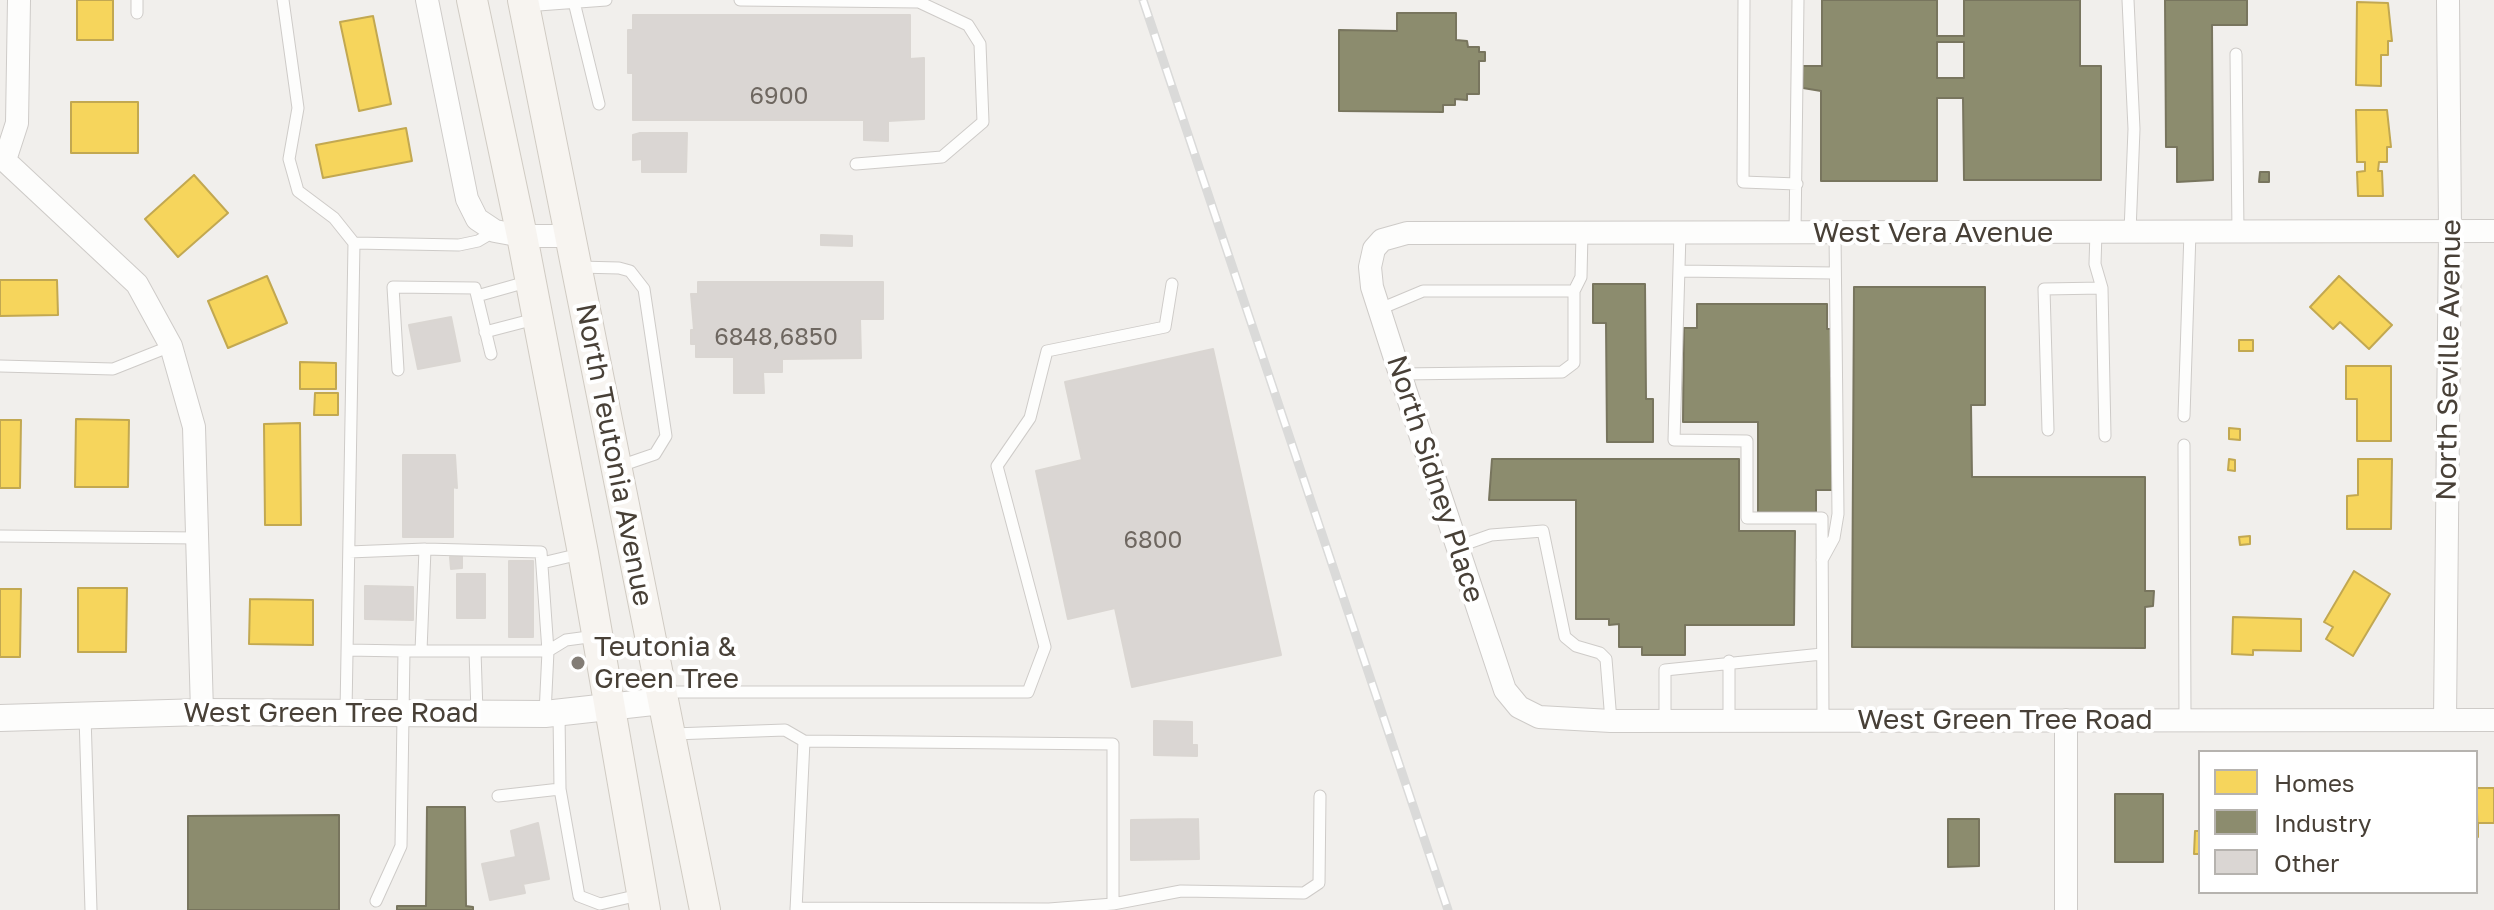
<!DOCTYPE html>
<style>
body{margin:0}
#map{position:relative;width:2494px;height:910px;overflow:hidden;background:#f1efec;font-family:"Golos Text",sans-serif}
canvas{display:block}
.legend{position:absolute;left:2198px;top:750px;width:280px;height:144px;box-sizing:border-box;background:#fff;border:2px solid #b6b3af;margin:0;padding:10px 14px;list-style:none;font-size:24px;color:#484037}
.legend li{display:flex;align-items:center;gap:16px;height:40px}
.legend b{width:40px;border:2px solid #b6b3af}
</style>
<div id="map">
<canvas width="2494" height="910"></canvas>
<ul class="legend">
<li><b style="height:22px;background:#f6d55c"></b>Homes</li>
<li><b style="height:22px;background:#8c8c6e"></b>Industry</li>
<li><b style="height:22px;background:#dad6d3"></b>Other</li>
</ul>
</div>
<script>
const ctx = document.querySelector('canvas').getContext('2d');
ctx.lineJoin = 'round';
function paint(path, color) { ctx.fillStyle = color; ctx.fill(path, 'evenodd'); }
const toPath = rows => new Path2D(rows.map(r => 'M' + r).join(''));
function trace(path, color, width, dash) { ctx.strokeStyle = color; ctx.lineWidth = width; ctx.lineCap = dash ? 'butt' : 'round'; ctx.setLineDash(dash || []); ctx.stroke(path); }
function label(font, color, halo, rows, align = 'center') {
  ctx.font = font + ' "Golos Text",sans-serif'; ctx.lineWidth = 8; ctx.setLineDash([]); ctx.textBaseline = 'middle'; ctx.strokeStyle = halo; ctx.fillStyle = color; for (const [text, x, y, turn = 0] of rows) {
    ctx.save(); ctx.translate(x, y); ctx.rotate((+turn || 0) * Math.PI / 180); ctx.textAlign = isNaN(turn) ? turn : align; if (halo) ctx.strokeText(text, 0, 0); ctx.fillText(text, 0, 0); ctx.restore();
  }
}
const homes = toPath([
 [77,0,113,0,113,40,77,40,77,0],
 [2357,2,2388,3,2392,41,2388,41,2388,55,2381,55,2381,86,2356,85,2357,2],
 [373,16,391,104,359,111,340,22,373,16],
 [71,102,138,102,138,153,71,153,71,102],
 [2356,110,2387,110,2391,147,2387,147,2387,162,2379,162,2378,171,2382,171,2383,196,2358,196,2357,172,2365,171,2365,162,2357,162,2356,110],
 [406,128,412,161,323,178,316,145,406,128],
 [194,175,228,213,178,257,145,219,194,175],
 [267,276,287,323,228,348,208,301,267,276],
 [2339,276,2392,325,2369,349,2340,322,2333,329,2310,307,2339,276],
 [0,280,57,280,58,315,0,316,0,280],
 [2239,340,2253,340,2253,351,2239,351,2239,340],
 [300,362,336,363,336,389,300,389,300,362],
 [2346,366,2391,366,2391,441,2357,441,2357,399,2346,399,2346,366],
 [315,393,338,393,338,415,314,415,315,393],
 [76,419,129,420,128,487,75,487,76,419],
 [0,420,21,420,20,488,0,488,0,420],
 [300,423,301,525,265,525,264,424,300,423],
 [2229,428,2240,429,2240,440,2229,439,2229,428],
 [2229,459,2235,460,2235,471,2228,470,2229,459],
 [2358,459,2392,459,2391,529,2347,529,2347,496,2358,495,2358,459],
 [2250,536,2250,544,2240,545,2239,537,2250,536],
 [2354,571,2390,594,2353,656,2326,639,2333,627,2324,622,2354,571],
 [78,588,127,588,126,652,78,652,78,588],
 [0,589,21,589,20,657,0,657,0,589],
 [250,599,313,600,313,645,249,644,250,599],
 [2233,617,2301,619,2301,651,2253,650,2253,655,2232,654,2233,617],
 [2476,788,2494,788,2494,823,2478,823,2478,837,2476,788],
 [2195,831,2200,831,2200,854,2194,854,2195,831]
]);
const industry = toPath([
 [1822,0,1937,0,1937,36,1964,36,1964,0,2080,0,2080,66,2101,66,2101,180,1964,180,1963,98,1937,98,1937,181,1821,181,1821,91,1803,88,1803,66,1822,66,1822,0],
 [1937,42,1964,42,1964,78,1937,78,1937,42],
 [2165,0,2247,0,2247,25,2212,25,2213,180,2177,182,2177,147,2166,147,2165,0],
 [1397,13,1456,13,1456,40,1467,41,1468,47,1479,47,1479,52,1485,52,1485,61,1479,61,1479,94,1467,94,1467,100,1455,99,1455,105,1443,105,1443,112,1339,111,1339,30,1397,31,1397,13],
 [2260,172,2269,172,2269,182,2259,182,2260,172],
 [1593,284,1645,284,1646,399,1653,399,1653,442,1607,442,1606,323,1593,323,1593,284],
 [1854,287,1985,287,1985,405,1971,405,1972,477,2145,477,2145,591,2154,591,2153,606,2145,607,2145,648,1852,647,1854,287],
 [1697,304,1827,304,1827,329,1833,329,1833,490,1816,490,1816,512,1758,512,1758,422,1683,422,1684,328,1697,328,1697,304],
 [1492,459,1739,459,1739,531,1795,531,1794,625,1685,625,1685,655,1642,655,1642,647,1619,647,1619,624,1609,625,1609,619,1576,619,1576,500,1489,500,1492,459],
 [2115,794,2163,794,2163,862,2115,862,2115,794],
 [427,807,465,807,466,906,473,907,473,910,397,910,397,906,426,906,427,807],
 [339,815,339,910,188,910,188,816,339,815],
 [1948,819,1979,819,1979,866,1948,867,1948,819]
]);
const building = toPath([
 [633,15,910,15,910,59,924,58,924,119,888,121,888,141,864,140,864,120,633,120,633,73,628,73,628,30,633,30,633,15],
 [640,133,687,133,686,172,642,172,642,159,633,160,633,135,640,133],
 [821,235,852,236,852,246,821,245,821,235],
 [698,282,883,282,883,319,860,319,861,358,782,359,782,372,763,372,764,393,734,393,734,357,696,357,696,344,691,344,691,330,694,330,691,294,698,294,698,282],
 [451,317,460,361,418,369,409,325,451,317],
 [1213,349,1281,655,1132,687,1115,608,1068,619,1036,471,1082,460,1065,382,1213,349],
 [403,455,455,455,457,488,453,487,453,537,403,537,403,455],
 [462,556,462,568,451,569,450,557,462,556],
 [509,561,533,561,533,637,509,637,509,561],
 [457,574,485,574,485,618,457,618,457,574],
 [365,586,413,587,413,620,365,619,365,586],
 [1154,721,1192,722,1192,745,1197,745,1197,756,1154,755,1154,721],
 [1198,819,1199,859,1131,860,1131,820,1198,819],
 [538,823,549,879,523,884,525,893,490,900,482,864,516,857,511,831,538,823]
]);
const service = toPath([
 [283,0,298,108,289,159,298,191,334,218,354,243,346,712],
 [740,0,919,2,968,25,980,44,983,122,942,157,856,164],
 [1744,0,1743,182,1797,184],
 [2128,0,2134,129,2130,232],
 [574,2,599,104],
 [525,6,606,0],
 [137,13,137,0],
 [2236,54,2238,232],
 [1680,233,1674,440,1747,441,1747,518,1822,518,1823,720],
 [1795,233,1798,0],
 [354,243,459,245,478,241,495,231],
 [578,267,619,268,630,271,644,289,666,436,655,454,617,467],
 [1679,271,1834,273],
 [2102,288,2105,436],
 [477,296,530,281],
 [1380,309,1423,291,1574,291],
 [485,332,535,319],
 [0,366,113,369,171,346],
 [398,370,393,287,475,288,491,354],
 [1400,374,1562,372,1574,363,1574,291,1581,277,1582,233],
 [2184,416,2190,232],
 [2048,430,2044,289,2102,288,2095,264,2096,232],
 [2184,445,2185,720],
 [0,536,198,538],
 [1457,547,1491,535,1543,531,1565,637,1576,646,1600,653,1606,659,1611,721],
 [349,552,425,549,541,552,548,651,566,640,596,636],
 [1822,560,1834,538,1838,514,1835,233],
 [542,563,580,554],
 [347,650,404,651],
 [421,651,425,549],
 [475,651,477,713],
 [1729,661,1729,721],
 [663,692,1028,692,1045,647,997,466,1030,418,1047,351,1165,327,1172,284],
 [559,714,560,789,579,896,600,904,639,895],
 [85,716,91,910],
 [1665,721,1665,670,1822,654],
 [673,734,785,730,804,741,796,910],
 [498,796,560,789],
 [376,901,401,846,404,651,548,651,545,714],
 [1113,904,1181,891,1304,893,1319,883,1320,796],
 [796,908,1049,909,1113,904,1113,744,804,741]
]);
const minor = toPath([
 [427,0,467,199,477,219,495,231,522,236,572,236],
 [0,156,137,284,171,346,194,427,202,712],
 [5,160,17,123,19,0],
 [2494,231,1407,233,1382,240,1374,249,1370,267,1372,287,1400,374,1505,690,1519,707,1539,717,1611,721,2494,720],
 [2066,720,2066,910],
 [2445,720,2450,231,2448,0]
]);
const tertiary = toPath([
 [0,718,202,712,545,714,662,701]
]);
const secondary = toPath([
 [472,0,522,236,583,553,645,910],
 [523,0,705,910]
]);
const rail = toPath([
 [1143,0,1448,910]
]);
const markers = [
 [578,663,8,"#837d76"]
];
const numberNames = [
 ["6900",779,96],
 ["6848,6850",776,337],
 ["6800",1153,540]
];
const streetNames = [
 ["West Vera Avenue",1933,233],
 ["North Seville Avenue",2449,360,-89],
 ["North Teutonia Avenue",614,455,79],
 ["North Sidney Place",1435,479,72],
 ["West Green Tree Road",331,713],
 ["West Green Tree Road",2005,720]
];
const poiNames = [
 ["Teutonia &",594,647],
 ["Green Tree",594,679]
];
paint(homes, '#f6d55c');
trace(homes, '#c2a851', 2);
paint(industry, '#8c8c6e');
trace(industry, '#78755e', 2);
paint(building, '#dad6d3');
trace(building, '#dad6d2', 2);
trace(service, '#cecbc8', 13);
trace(minor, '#cecbc8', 24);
trace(tertiary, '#cecbc8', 28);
trace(secondary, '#d0cbc3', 32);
trace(service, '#fdfdfc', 11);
trace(minor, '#fdfdfc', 22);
trace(tertiary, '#fdfdfc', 26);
trace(secondary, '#f7f4f0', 30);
trace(rail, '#dadad9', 9);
trace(rail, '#fff', 6, [18]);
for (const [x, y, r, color] of markers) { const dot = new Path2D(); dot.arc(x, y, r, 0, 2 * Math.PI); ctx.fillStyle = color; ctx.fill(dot); trace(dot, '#fff', 3); }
label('24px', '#6e6760', null, numberNames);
label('28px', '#484037', '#fff', streetNames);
label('28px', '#484037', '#fff', poiNames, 'left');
</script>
